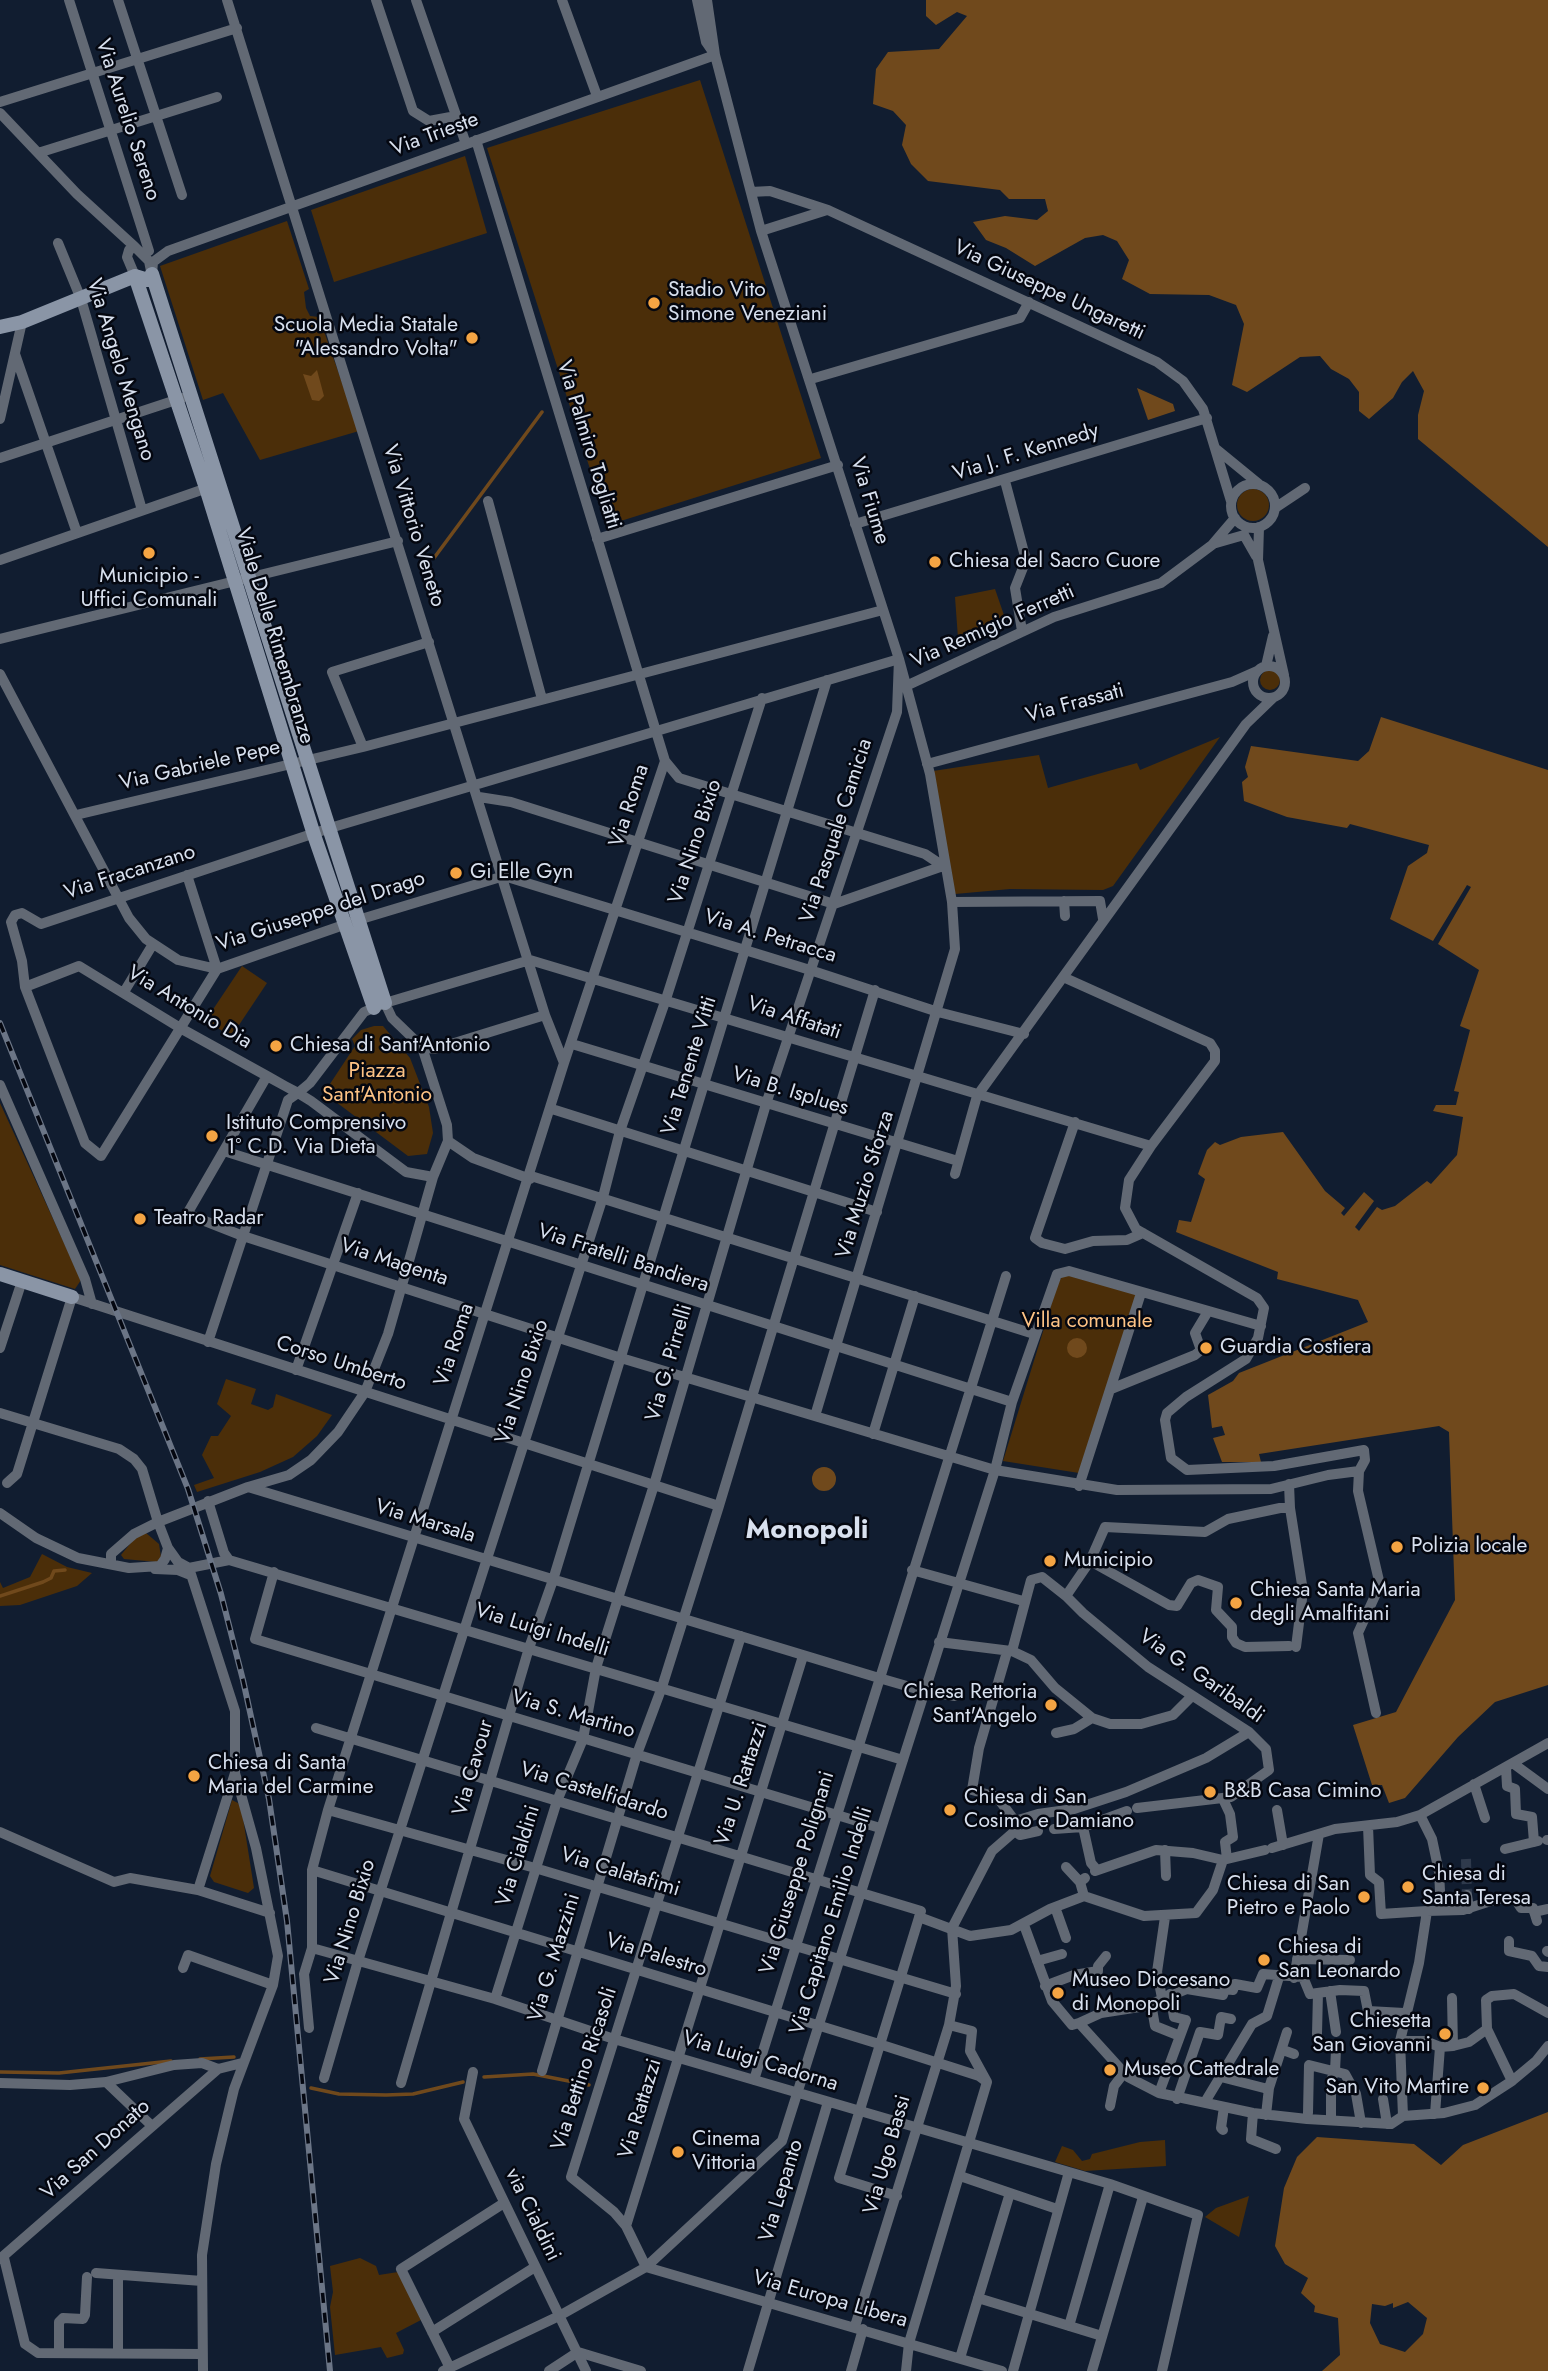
<!DOCTYPE html>
<meta charset="utf-8">
<style>
body{margin:0}
canvas{display:block;background:#111d30}
</style>
<canvas width="1548" height="2371"></canvas>
<script>
const ctx = document.querySelector('canvas').getContext('2d');
ctx.lineJoin = 'round';
function paint(path, color) { ctx.fillStyle = color; ctx.fill(path, 'evenodd'); }
const toPath = rows => new Path2D(rows.map(r => 'M' + r).join(''));
function trace(path, color, width, dash) { ctx.strokeStyle = color; ctx.lineWidth = width; ctx.lineCap = dash ? 'butt' : 'round'; ctx.setLineDash(dash || []); ctx.stroke(path); }
function label(font, color, halo, rows, align = 'center') {
  ctx.font = font + ' Jost,sans-serif'; ctx.lineWidth = 5; ctx.setLineDash([]); ctx.textBaseline = 'middle'; ctx.strokeStyle = halo; ctx.fillStyle = color; for (const [text, x, y, turn = 0] of rows) {
    ctx.save(); ctx.translate(x, y); ctx.rotate((+turn || 0) * Math.PI / 180); ctx.textAlign = isNaN(turn) ? turn : align; if (halo) ctx.strokeText(text, 0, 0); ctx.fillText(text, 0, 0); ctx.restore();
  }
}
const green = toPath([
 [700,80,821,458,608,525,487,148],
 [465,156,487,233,334,282,311,210],
 [287,221,309,289,304,292,306,308,310,316,319,317,359,431,260,460,223,393,203,400,160,266],
 '1237 505a16 16 0 1 1 32 0a16 16 0 1 1-32 0Z',
 [995,589,1006,621,982,633,958,638,955,597],
 '1260 680a10 10 0 1 1 20 0a10 10 0 1 1-20 0Z',
 [1220,737,1113,886,1103,890,1010,889,955,894,933,771,1039,755,1048,788,1137,763,1140,770],
 [242,966,267,983,231,1037,206,1020],
 [374,1026,383,1026,410,1058,429,1107,433,1133,427,1154,408,1156,324,1093,355,1046,352,1039,361,1030],
 [0,1103,81,1280,75,1289,0,1265],
 [1070,1273,1138,1294,1079,1473,1003,1461,1058,1283,1063,1275],
 [226,1379,256,1389,251,1404,268,1410,273,1407,276,1394,332,1415,317,1436,293,1457,260,1472,197,1492,194,1485,214,1478,202,1455,211,1436,218,1436,231,1416,217,1404],
 [146,1533,159,1544,161,1557,157,1562,124,1559,121,1555,134,1539],
 [42,1554,67,1567,92,1573,77,1586,20,1605,0,1606,0,1582,3,1588,30,1577],
 [232,1800,238,1803,242,1812,254,1888,248,1893,214,1882,210,1876],
 [1165,2140,1166,2166,1085,2171,1055,2162,1062,2146,1073,2150,1082,2161,1090,2159,1092,2154,1140,2142],
 [1249,2196,1239,2237,1205,2217,1216,2208],
 [360,2258,376,2266,379,2275,398,2272,421,2320,396,2333,404,2350,403,2354,387,2358,381,2347,335,2355,330,2307,333,2292,330,2266]
]);
const water = toPath([
 [926,0,1548,0,1548,547,1418,439,1418,415,1424,391,1413,371,1402,382,1393,398,1369,419,1359,411,1359,392,1349,379,1331,369,1320,356,1300,357,1247,392,1232,385,1244,324,1236,305,1209,295,1150,294,1122,279,1129,260,1117,241,1103,235,1085,238,1035,266,1006,248,986,240,973,222,1005,216,1037,220,1048,211,1045,199,1009,199,1000,190,928,181,911,164,902,145,906,125,893,111,873,104,876,69,888,52,939,49,967,16,957,12,936,25,926,16],
 [317,370,324,396,319,401,312,400,303,374,311,376],
 [1137,388,1173,404,1175,411,1148,420],
 [1381,717,1548,770,1548,1685,1495,1702,1458,1737,1405,1798,1389,1803,1382,1785,1372,1785,1353,1725,1396,1712,1455,1600,1449,1432,1439,1426,1259,1454,1261,1462,1222,1462,1213,1438,1225,1435,1222,1426,1212,1428,1208,1395,1233,1381,1239,1373,1368,1322,1358,1300,1277,1279,1278,1272,1176,1232,1179,1220,1191,1222,1205,1179,1198,1174,1207,1150,1215,1142,1220,1145,1241,1137,1283,1132,1325,1191,1345,1208,1341,1213,1344,1216,1364,1192,1374,1201,1355,1227,1359,1231,1377,1207,1382,1210,1395,1206,1427,1181,1431,1184,1457,1155,1463,1117,1433,1111,1436,1105,1456,1105,1459,1092,1454,1091,1470,1030,1460,1026,1479,970,1438,944,1471,887,1467,885,1433,941,1390,919,1408,866,1427,853,1429,845,1350,824,1347,828,1287,817,1244,801,1242,782,1248,777,1245,767,1251,746,1358,761,1369,751],
 '1067 1348a10 10 0 1 1 20 0a10 10 0 1 1-20 0Z',
 '812 1479a12 12 0 1 1 24 0a12 12 0 1 1-24 0Z',
 [1548,2112,1548,2371,1322,2371,1340,2355,1338,2318,1314,2312,1315,2306,1301,2293,1308,2278,1285,2264,1275,2246,1284,2188,1297,2157,1317,2137,1414,2144,1441,2165,1463,2145],
 [1408,2302,1427,2318,1423,2334,1405,2352,1380,2344,1370,2323,1372,2304,1385,2306,1393,2303,1393,2308]
]);
const stream = toPath([
 [434,558,542,412],
 [0,1596,43,1582,51,1578,54,1571,65,1570],
 [200,2059,234,2057],
 [0,2072,59,2073,171,2061],
 [484,2077,533,2074,589,2085],
 [311,2088,339,2094,386,2095,413,2094,463,2082]
]);
const streetTunnel = toPath([
 [1466,1859,1467,1895]
]);
const street = toPath([
 [69,0,149,251],
 [118,0,182,195],
 [227,0,545,1015,564,1063],
 [376,0,413,111,429,121,456,116],
 [416,0,466,144],
 [562,0,597,96],
 [697,0,706,42,715,55],
 [707,0,715,55,761,231,899,659,930,774,952,902,955,949,815,1416],
 [0,102,237,28],
 [0,113,77,194,135,247],
 [476,140,665,761,679,778,925,854,943,866],
 [38,153,217,97],
 [751,192,770,191,828,210,1157,362,1183,381,1203,409,1231,501],
 [761,231,827,210],
 [58,243,81,299,142,510],
 [152,274,153,262,168,251,715,55],
 [135,276,127,257,129,250,135,247,149,261,151,271],
 [15,354,77,533],
 [811,379,1020,318,1029,302],
 [0,419,22,322],
 [1215,448,1259,484],
 [0,458,182,398],
 [1005,481,1026,560,1015,588,1022,631],
 '1231 506a22 22 0 1 1 44 0a22 22 0 1 1-44 0Z',
 [488,501,542,699],
 [1275,508,1305,488],
 [855,524,1207,418],
 [1259,527,1258,560,1284,675],
 [597,539,838,465],
 [1216,543,1244,535,1256,556],
 [0,560,210,487],
 [0,639,398,541],
 '1253 682a16 16 0 1 1 32 0a16 16 0 1 1-32 0Z',
 [1266,666,1273,636],
 [0,674,129,918,146,939,178,960,217,969,358,920,504,876,810,970,938,1012,1024,1034],
 [906,686,1054,617,1161,583,1212,545,1235,518],
 [363,747,332,672,429,642],
 [927,764,1232,682,1257,671],
 [479,797,511,802,834,904,943,866],
 [76,815,363,747,883,610],
 [187,875,217,969,101,1156,85,1143,25,987,22,961,11,922,15,915,22,913,41,924,330,828,899,659,897,712,766,1104,654,1485,596,1668,583,1739,557,1801,495,1999],
 [1064,901,1065,916],
 [952,902,1100,901,1103,919],
 [1063,977,1210,1043,1215,1051,1215,1061,1151,1146,1129,1180,1125,1208,1136,1229,1257,1298,1264,1308,1258,1338,1246,1359,1186,1397,1167,1413,1165,1420,1171,1458,1187,1470,1274,1466,1364,1450,1365,1460,1359,1471,1358,1491,1380,1585,1358,1633,1376,1713],
 [25,987,79,966,182,1029,267,1076,285,1086,298,1093,311,1101,406,1172,433,1177,448,1141,447,1125,422,1047,392,1018,385,1003,364,1012,310,1083,298,1093,288,1100,208,1342],
 [124,992,153,944],
 [385,1003,530,960,1151,1146],
 [572,1044,958,1161],
 [422,1047,435,1049,545,1015],
 [267,1076,187,1214,243,1236,621,1358,995,1470,1117,1490,1271,1489,1328,1475,1359,1471],
 [0,1085,85,1279,92,1304],
 [552,1109,877,1212],
 [1075,1122,1035,1238,1042,1243,1065,1249,1093,1241,1127,1240,1143,1233],
 [448,1141,473,1158,530,1179],
 [224,1151,1012,1402],
 [955,1174,977,1096,1246,724,1273,698],
 [531,1176,1034,1334],
 [0,1348,22,1281],
 [296,1370,358,1193],
 [1111,1389,1195,1355,1201,1350,1195,1333,1207,1313],
 [0,1413,119,1449,134,1459,142,1469,158,1522,248,1487,879,1678,924,1691,955,1696],
 [873,1434,915,1296],
 [7,1483,17,1474,72,1297,719,1506],
 [1079,1486,1141,1293],
 [248,1487,289,1475,311,1460,338,1432,365,1392,388,1334,433,1177],
 [208,1501,224,1553,229,1560,903,1760],
 [1290,1508,1303,1591,1296,1647],
 [0,1513,36,1538,78,1558,129,1568,160,1566,165,1559,168,1548,158,1522,134,1534,111,1554,111,1564],
 [168,1548,178,1562,189,1568,229,1560],
 [1090,1561,1169,1605,1177,1606,1191,1583,1198,1580,1218,1587,1216,1610,1232,1627,1232,1637,1236,1643,1245,1647,1289,1646],
 [189,1568,235,1711,235,1773,256,1848,278,1956,273,1985,234,2089,216,2164,202,2255,203,2371],
 [155,1569,178,1570,188,1574],
 [912,1570,1023,1601],
 [274,1572,255,1639,880,1828],
 [1066,1596,1083,1613,1148,1667,1249,1732,1266,1749,1269,1770,1231,1797,1137,1808],
 [939,1642,1011,1651],
 [1012,1651,1031,1580,1042,1577,1066,1596,1090,1561,1105,1527,1205,1532,1228,1519,1280,1508,1290,1508,1289,1484],
 [1012,1651,1031,1660,1055,1688,1092,1718,1110,1724,1141,1724,1173,1715,1191,1697],
 [1007,1652,979,1748,972,1790,997,1797,1015,1821,1015,1831],
 [316,1728,921,1911,839,2178,897,2196],
 [1056,1733,1074,1729,1092,1718],
 [1514,1764,1548,1789],
 [1506,1768,1507,1786,1515,1789,1516,1814,1532,1817,1534,1842],
 [1474,1784,1485,1818],
 [1223,1799,1230,1814,1233,1837,1225,1842,1227,1859],
 [328,1810,535,1868,956,1994],
 [1277,1810,1283,1845],
 [1420,1815,1432,1839,1439,1872,1441,1910],
 [1015,1821,1038,1814,1074,1809,1126,1792,1206,1758,1249,1732],
 [1368,1826,1370,1875,1379,1882,1381,1914,1427,1911,1419,1963,1400,2041,1403,2116],
 [1083,1827,1091,1863,1097,1870],
 [1054,1829,1083,1827,1127,1811],
 [1015,1831,1020,1835,1038,1831],
 [0,1832,114,1882,130,1878,198,1890,270,1913],
 [1547,1840,1548,1840],
 [1272,1848,1335,1829,1397,1822,1420,1815,1548,1743],
 [1505,1849,1538,1841],
 [1165,1850,1166,1876],
 [1066,1867,1080,1882],
 [312,1870,879,2044,979,2076,987,2082],
 [1095,1871,1156,1850,1193,1853,1223,1860,1265,1850],
 [198,1890,235,1773],
 [1467,1895,1469,1909],
 [1084,1896,1144,1916,1196,1913,1213,1890,1223,1860],
 [1055,1907,1066,1938],
 [1427,1911,1463,1910,1497,1899,1515,1899,1521,1908,1533,1908,1537,1921],
 [1534,1912,1548,1909],
 [919,1917,970,1936,1011,1930,1050,1909,1084,1896,1080,1882,1085,1878],
 [1024,1925,1052,2001,1072,2025,1079,2023,1128,2077,1159,2093,1253,2113,1307,2119,1391,2124,1403,2116],
 [952,1928,992,1851,1015,1831],
 [1509,1941,1509,1951,1532,1956,1539,1966,1548,1967],
 [312,1948,495,1999,614,2039,1110,2184,1198,2215,1162,2371],
 [1547,1951,1548,1952],
 [1297,1959,1350,1960],
 [1037,1961,1062,1954],
 [183,1968,188,1955,273,1985],
 [1294,1978,1319,1834],
 [1045,1986,1074,1975,1098,1971,1098,1966,1106,1956],
 [1330,1991,1336,2032],
 [1162,1998,1157,1972,1165,1917],
 [1452,1998,1453,2046],
 [1151,2003,1155,2026,1180,2036],
 [1079,2023,1101,2013,1146,2006,1187,1989,1223,1995,1225,1989,1233,1990,1235,1984,1257,1988,1263,1974,1303,1977,1310,1994,1340,1990,1364,1991,1368,2011,1404,2013],
 [309,2028,304,1974,312,1948,312,1870,328,1810,564,1063,665,761],
 [1317,2034,1318,1993],
 [1400,2041,1425,2041,1440,2047,1453,2046,1469,2042,1487,2029],
 [1283,2050,1294,2054],
 [542,2071,637,1754,662,1687,719,1506,875,990],
 [473,2072,464,2119,586,2371],
 [1221,2077,1264,2088],
 [324,2078,358,1961,603,1197,620,1131,666,999,762,698],
 [754,2080,1006,1276],
 [1512,2081,1487,2029,1486,2000,1492,1996,1514,1994,1548,2013],
 [106,2082,152,2126],
 [0,2083,70,2085,106,2082,174,2065,202,2063,218,2069],
 [401,2083,529,1648,553,1580,827,680],
 [1159,2093,1186,2020,1174,2017,1170,1994],
 [1177,2099,1200,2032,1218,2035,1221,2017,1231,2019],
 [1383,2099,1387,2124],
 [1205,2102,1252,2024,1267,2016,1279,1977],
 [1110,2106,1114,2086,1124,2073],
 [1253,2113,1251,2139,1276,2149],
 [1308,2113,1309,2065,1345,2074,1356,2094,1361,2123],
 [1435,2114,1440,2047],
 [1266,2115,1269,2088,1287,2032],
 [1403,2116,1444,2113,1475,2105,1512,2081,1536,2061,1548,2046],
 [1331,2120,1331,2080,1335,2071,1336,2050],
 [1223,2130,1221,2128,1224,2107],
 [960,2176,1057,2209],
 [626,2226,803,1656],
 [4,2258,25,2344,38,2353,202,2354],
 [0,2259,218,2069,242,2063],
 [646,2267,626,2226,614,2212,571,2177,741,1636],
 [646,2267,1002,2371],
 [96,2273,202,2281],
 [978,2298,1102,2336],
 [855,2326,949,2025,956,1986,952,1928],
 [1069,2326,1110,2184],
 [432,2332,535,2267],
 [59,2353,59,2322,63,2318,83,2319,85,2315,87,2277],
 [118,2353,118,2276],
 [960,2358,1010,2193],
 [450,2368,401,2269,504,2203],
 [443,2371,559,2316,646,2267,782,2141,995,1470,1012,1402,1057,1274,1069,1271,1261,1326],
 [549,2371,578,2352,641,2371],
 [748,2371,828,2102],
 [851,2371,863,2329],
 [906,2371,909,2343,987,2082,970,2051,972,2031,949,2025],
 [1013,2371,1069,2172],
 [1092,2371,1143,2197]
]);
const secondary = toPath([
 [135,276,148,280,152,274,385,1003],
 [135,276,206,488,314,835,374,1008],
 [0,327,22,322,135,276],
 [0,1274,72,1297]
]);
const rail = toPath([
 [0,1023,188,1489,221,1594,243,1680,269,1799,287,1921,330,2371]
]);
const markers = [
 [654,303,7,"#f4a443"],
 [472,338,7,"#f4a443"],
 [149,553,7,"#f4a443"],
 [935,562,7,"#f4a443"],
 [456,873,7,"#f4a443"],
 [276,1046,7,"#f4a443"],
 [212,1136,7,"#f4a443"],
 [140,1219,7,"#f4a443"],
 [1206,1348,7,"#f4a443"],
 [1397,1547,7,"#f4a443"],
 [1050,1561,7,"#f4a443"],
 [1236,1603,7,"#f4a443"],
 [1051,1705,7,"#f4a443"],
 [194,1776,7,"#f4a443"],
 [1210,1792,7,"#f4a443"],
 [950,1810,7,"#f4a443"],
 [1408,1887,7,"#f4a443"],
 [1364,1897,7,"#f4a443"],
 [1264,1960,7,"#f4a443"],
 [1058,1993,7,"#f4a443"],
 [1445,2034,7,"#f4a443"],
 [1110,2070,7,"#f4a443"],
 [1483,2088,7,"#f4a443"],
 [678,2152,7,"#f4a443"]
];
const streetNames = [
 ["Via Aurelio Sereno",127,120,72],
 ["Via Trieste",435,135,-20],
 ["Via Giuseppe Ungaretti",1049,291,25],
 ["Via Angelo Mengano",120,370,73],
 ["Via Palmiro Togliatti",588,445,73],
 ["Via J. F. Kennedy",1026,453,-17],
 ["Via Fiume",869,501,73],
 ["Via Vittorio Veneto",413,526,73],
 ["Via Remigio Ferretti",993,627,-24],
 ["Viale Delle Rimembranze",274,636,73],
 ["Via Frassati",1075,704,-15],
 ["Via Gabriele Pepe",200,766,-13],
 ["Via Roma",630,806,-72],
 ["Via Pasquale Camicia",837,831,-72],
 ["Via Nino Bixio",696,842,-72],
 ["Via Fracanzano",130,873,-18],
 ["Via Giuseppe del Drago",321,912,-18],
 ["Via A. Petracca",770,937,17],
 ["Via Antonio Dia",189,1008,31],
 ["Via Affatati",794,1019,18],
 ["Via Tenente Vitti",690,1066,-73],
 ["Via B. Isplues",790,1092,17],
 ["Via Muzio Sforza",866,1185,-73],
 ["Via Fratelli Bandiera",623,1259,18],
 ["Via Magenta",394,1263,18],
 ["Via Roma",455,1345,-72],
 ["Via G. Pirrelli",670,1363,-74],
 ["Corso Umberto",341,1364,18],
 ["Via Nino Bixio",523,1382,-72],
 ["Via Marsala",425,1522,17],
 ["Via Luigi Indelli",542,1631,17],
 ["Via G. Garibaldi",1201,1677,35],
 ["Via S. Martino",573,1715,16],
 ["Via Cavour",474,1768,-74],
 ["Via U. Rattazzi",742,1784,-72],
 ["Via Castelfidardo",594,1792,17],
 ["Via Cialdini",519,1856,-73],
 ["Via Calatafimi",620,1873,17],
 ["Via Giuseppe Polignani",798,1873,-73],
 ["Via Capitano Emilio Indelli",832,1921,-73],
 ["Via Nino Bixio",351,1922,-73],
 ["Via Palestro",656,1956,17],
 ["Via G. Mazzini",555,1958,-73],
 ["Via Luigi Cadorna",760,2062,17],
 ["Via Bettino Ricasoli",585,2069,-72],
 ["Via Rattazzi",641,2109,-73],
 ["Via San Donato",96,2150,-42],
 ["Via Ugo Bassi",888,2155,-74],
 ["Via Lepanto",782,2191,-73],
 ["via Cialdini",532,2215,64],
 ["Via Europa Libera",830,2300,16]
];
const poiNames = [
 ["Stadio Vito",668,291],
 ["Simone Veneziani",668,315],
 ["Scuola Media Statale",458,326,"right"],
 ["\"Alessandro Volta\"",458,350,"right"],
 ["Chiesa del Sacro Cuore",949,562],
 ["Municipio -",149,577,"center"],
 ["Uffici Comunali",149,601,"center"],
 ["Gi Elle Gyn",470,873],
 ["Chiesa di Sant'Antonio",290,1046],
 ["Istituto Comprensivo",226,1124],
 ["1° C.D. Via Dieta",226,1148],
 ["Teatro Radar",154,1219],
 ["Guardia Costiera",1220,1348],
 ["Polizia locale",1411,1547],
 ["Municipio",1064,1561],
 ["Chiesa Santa Maria",1250,1591],
 ["degli Amalfitani",1250,1615],
 ["Chiesa Rettoria",1037,1693,"right"],
 ["Sant'Angelo",1037,1717,"right"],
 ["Chiesa di Santa",208,1764],
 ["Maria del Carmine",208,1788],
 ["B&B Casa Cimino",1224,1792],
 ["Chiesa di San",964,1798],
 ["Cosimo e Damiano",964,1822],
 ["Chiesa di",1422,1875],
 ["Santa Teresa",1422,1899],
 ["Chiesa di San",1350,1885,"right"],
 ["Pietro e Paolo",1350,1909,"right"],
 ["Chiesa di",1278,1948],
 ["San Leonardo",1278,1972],
 ["Museo Diocesano",1072,1981],
 ["di Monopoli",1072,2005],
 ["Chiesetta",1431,2022,"right"],
 ["San Giovanni",1431,2046,"right"],
 ["Museo Cattedrale",1124,2070],
 ["San Vito Martire",1469,2088,"right"],
 ["Cinema",692,2140],
 ["Vittoria",692,2164]
];
const parkNames = [
 ["Piazza",377,1072],
 ["Sant'Antonio",377,1096],
 ["Villa comunale",1087,1322]
];
const districtNames = [
 ["Monopoli",807,1531]
];
paint(green, '#4b2e09');
paint(water, '#70491c');
trace(stream, '#70491c', 3.5);
trace(streetTunnel, '#2f3a4c', 10, [10, 5]);
trace(street, '#626974', 10);
trace(secondary, '#8a95a6', 14);
trace(rail, '#6b7586', 6);
trace(rail, '#040710', 3.5, [10]);
for (const [x, y, r, color] of markers) { const dot = new Path2D(); dot.arc(x, y, r, 0, 2 * Math.PI); ctx.fillStyle = color; ctx.fill(dot); trace(dot, '#040710', 2.5); }
label('21px', '#d8e0ee', '#040710', streetNames);
label('21px', '#d8e0ee', '#040710', poiNames, 'left');
label('21px', '#fec385', '#040710', parkNames);
label('bold 28px', '#d8e0ee', '#040710', districtNames);
</script>
